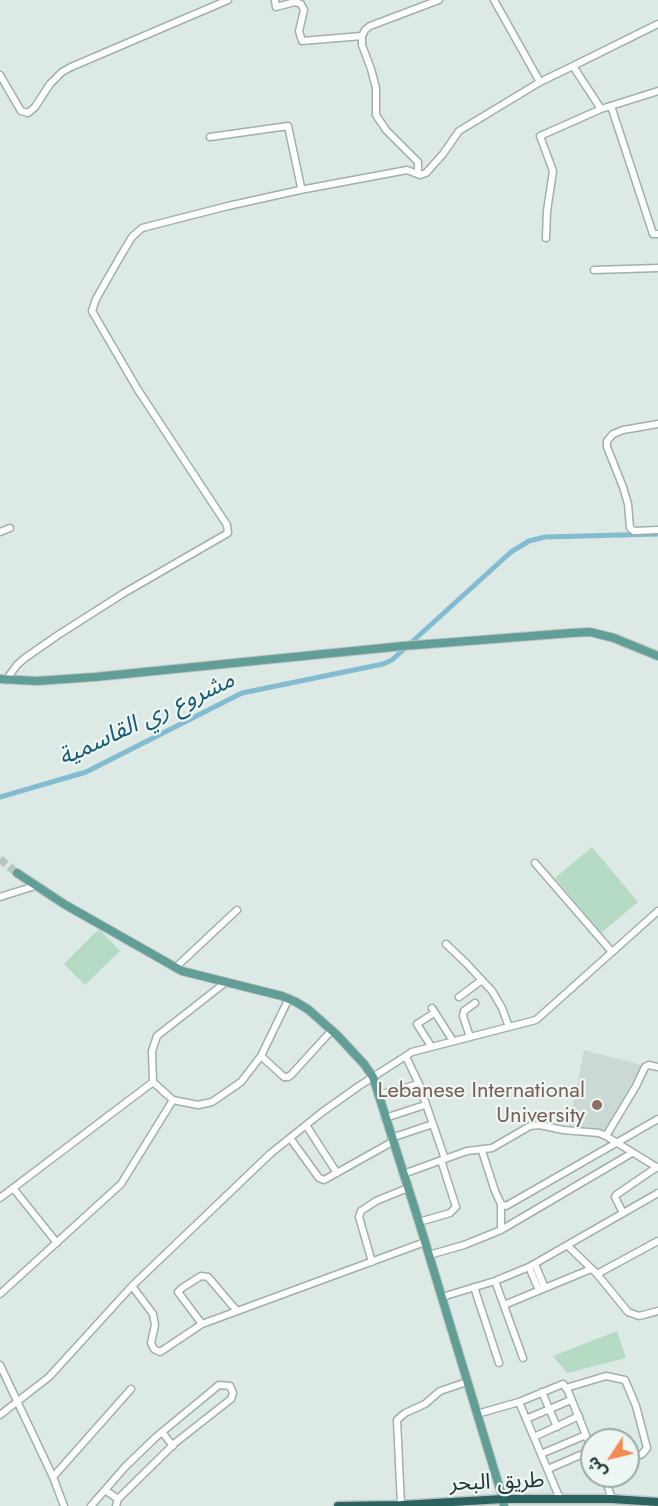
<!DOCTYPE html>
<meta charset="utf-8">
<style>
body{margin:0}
#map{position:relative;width:658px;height:1506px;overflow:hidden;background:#dde9e5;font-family:Jost,"Noto Sans Arabic",sans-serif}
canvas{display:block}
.north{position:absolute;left:580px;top:1428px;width:60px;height:60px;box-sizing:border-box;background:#edf6f3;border:2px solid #9baaa7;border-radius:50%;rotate:235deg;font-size:16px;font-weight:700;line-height:24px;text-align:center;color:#1f3834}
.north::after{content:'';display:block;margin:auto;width:21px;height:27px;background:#f38b51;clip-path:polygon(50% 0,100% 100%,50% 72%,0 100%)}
</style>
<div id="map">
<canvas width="658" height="1506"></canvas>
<div class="north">ش</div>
</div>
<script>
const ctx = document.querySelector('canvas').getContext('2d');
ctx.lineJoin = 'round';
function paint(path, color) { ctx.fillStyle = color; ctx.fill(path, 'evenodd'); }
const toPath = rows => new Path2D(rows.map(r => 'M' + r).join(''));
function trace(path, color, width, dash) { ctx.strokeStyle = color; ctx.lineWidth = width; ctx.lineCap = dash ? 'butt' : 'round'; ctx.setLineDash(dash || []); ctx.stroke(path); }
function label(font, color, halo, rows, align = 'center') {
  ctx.font = font + ' Jost,"Noto Sans Arabic",sans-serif'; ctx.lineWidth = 4.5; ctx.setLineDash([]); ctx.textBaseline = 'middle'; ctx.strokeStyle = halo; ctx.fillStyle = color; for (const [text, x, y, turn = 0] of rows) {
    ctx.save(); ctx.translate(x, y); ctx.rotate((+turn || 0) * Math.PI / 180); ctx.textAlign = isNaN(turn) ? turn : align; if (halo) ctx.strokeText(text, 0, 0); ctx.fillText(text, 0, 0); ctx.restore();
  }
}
const built = toPath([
 [584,1050,642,1065,605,1130,569,1126]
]);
const green = toPath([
 [592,847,638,902,601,933,555,878],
 [99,929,120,951,85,985,64,964],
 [617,1331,626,1358,567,1373,553,1356]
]);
const canal = toPath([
 [0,797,86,772,242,693,383,664,392,660,511,552,529,541,545,537,658,534]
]);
const majorTunnel = toPath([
 [0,859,17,873]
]);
const minor = toPath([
 [275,0,276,7,295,2,301,4,304,10,299,31,302,41,362,36],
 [494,0,540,82,573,66,601,109],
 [573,66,658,24],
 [0,75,21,111,28,113,35,107,50,84,62,72,71,67,228,0],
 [611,106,653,234,658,234],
 [418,174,418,162,386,130,376,115,376,88,371,69,362,45,362,36,365,30,370,26,439,0],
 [300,190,407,170,420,175,426,173,443,154,459,131,540,82],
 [546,238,547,211,553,171,540,136,601,109,658,91],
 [594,270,658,268],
 [658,424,623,430,613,434,607,441,607,447,623,487,628,504,630,528,634,531,658,530],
 [0,532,10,528],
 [6,680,17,665,25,658,58,635,124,593,228,533,227,525,138,390,92,311,96,299,120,257,132,237,142,228,228,206,300,190,301,187,288,126,210,137],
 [535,863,612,952],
 [0,897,35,886],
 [446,944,466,963,492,991,502,1008,509,1027],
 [175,968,237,910],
 [226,982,157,1036,152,1051,153,1082,173,1100,198,1105,212,1102,241,1082,261,1056,289,998],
 [459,997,482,980],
 [432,1008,453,1041],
 [431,1015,417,1024,431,1046],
 [470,1037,463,1016,464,1011,475,1003],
 [261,1056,284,1077,288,1077,291,1075,332,1030],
 [406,1057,419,1084,445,1159],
 [378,1095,419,1084],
 [385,1118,425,1105],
 [306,1125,337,1173],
 [606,1136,636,1086,645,1067,649,1065,658,1067],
 [290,1138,319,1178,324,1180,392,1142],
 [391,1138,433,1124],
 [482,1151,495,1191,501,1204,506,1206,658,1119],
 [403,1174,467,1151,492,1148,530,1126,540,1125,563,1130,599,1133,606,1136,658,1168],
 [13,1188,57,1243],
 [0,1198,153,1082],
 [623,1213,615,1197,616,1195,657,1167],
 [419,1222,450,1213,456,1207,441,1160],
 [501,1230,501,1204],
 [568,1246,597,1274,628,1312,639,1316,658,1311],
 [429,1255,464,1245,501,1230,632,1153],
 [372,1262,359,1217,361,1211,376,1201,408,1188],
 [535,1264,545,1288],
 [529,1267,539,1290],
 [597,1274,658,1241],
 [495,1281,523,1358],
 [132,1286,153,1314,155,1325,151,1343,154,1349,160,1352,202,1324,425,1242],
 [474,1287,499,1363],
 [0,1294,121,1184,173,1100],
 [442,1297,495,1281,529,1267,658,1193],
 [504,1305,591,1269],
 [202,1324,178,1292,182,1288,201,1276,208,1277,237,1311],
 [0,1365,53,1477,64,1506],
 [566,1388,606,1376,625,1380,636,1406,647,1448,642,1454,628,1460],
 [542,1392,557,1427],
 [519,1402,560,1499],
 [477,1414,519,1402,563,1384,568,1391,592,1450],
 [0,1415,49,1377,132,1286,270,1154,321,1113,359,1086,412,1052,536,1020,658,911],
 [526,1419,571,1400],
 [162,1432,173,1446],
 [534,1437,579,1416],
 [541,1454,586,1435],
 [548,1469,592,1450],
 [604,1476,612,1499],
 [53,1477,131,1389],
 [105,1490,118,1499],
 [401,1505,397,1420,405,1413,425,1404,440,1391,467,1382],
 [91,1506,125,1467,156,1437,219,1385,230,1386,233,1393,231,1399,175,1443,118,1499,116,1506]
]);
const major = toPath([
 [0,679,37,681,95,677,403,646,571,633,590,632,614,638,658,656],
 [17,873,64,904,182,971,282,996,296,1002,309,1010,338,1036,364,1064,373,1077,419,1222,503,1499,504,1506]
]);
const highway = toPath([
 [338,1506,401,1505,503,1499,612,1499,658,1502]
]);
const markers = [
 [597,1105,6,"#8d6e63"]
];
const educationNames = [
 ["Lebanese International",585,1092],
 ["University",585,1117]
];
const streetNames = [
 ["طريق البحر",497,1483,-2]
];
const waterNames = [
 ["مشروع ري القاسمية",147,720,-25]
];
paint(built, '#cbd9d4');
paint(green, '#b5dbc4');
trace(canal, '#83bbd0', 5);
trace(majorTunnel, '#b7c6c2', 8, [8, 4]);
trace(minor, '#a0b0ac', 9);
trace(major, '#bcc3c2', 10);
trace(highway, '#bcc3c2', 11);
trace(minor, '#fff', 6);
trace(major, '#619f96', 8);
trace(highway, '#2b645f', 8);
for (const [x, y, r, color] of markers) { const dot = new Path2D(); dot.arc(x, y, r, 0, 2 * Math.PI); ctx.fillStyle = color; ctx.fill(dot); trace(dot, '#edf6f3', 2); }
label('22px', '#785e54', '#edf6f3', educationNames, 'right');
label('22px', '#1f3834', '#edf6f3', streetNames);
label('italic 24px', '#195a74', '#edf6f3', waterNames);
</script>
